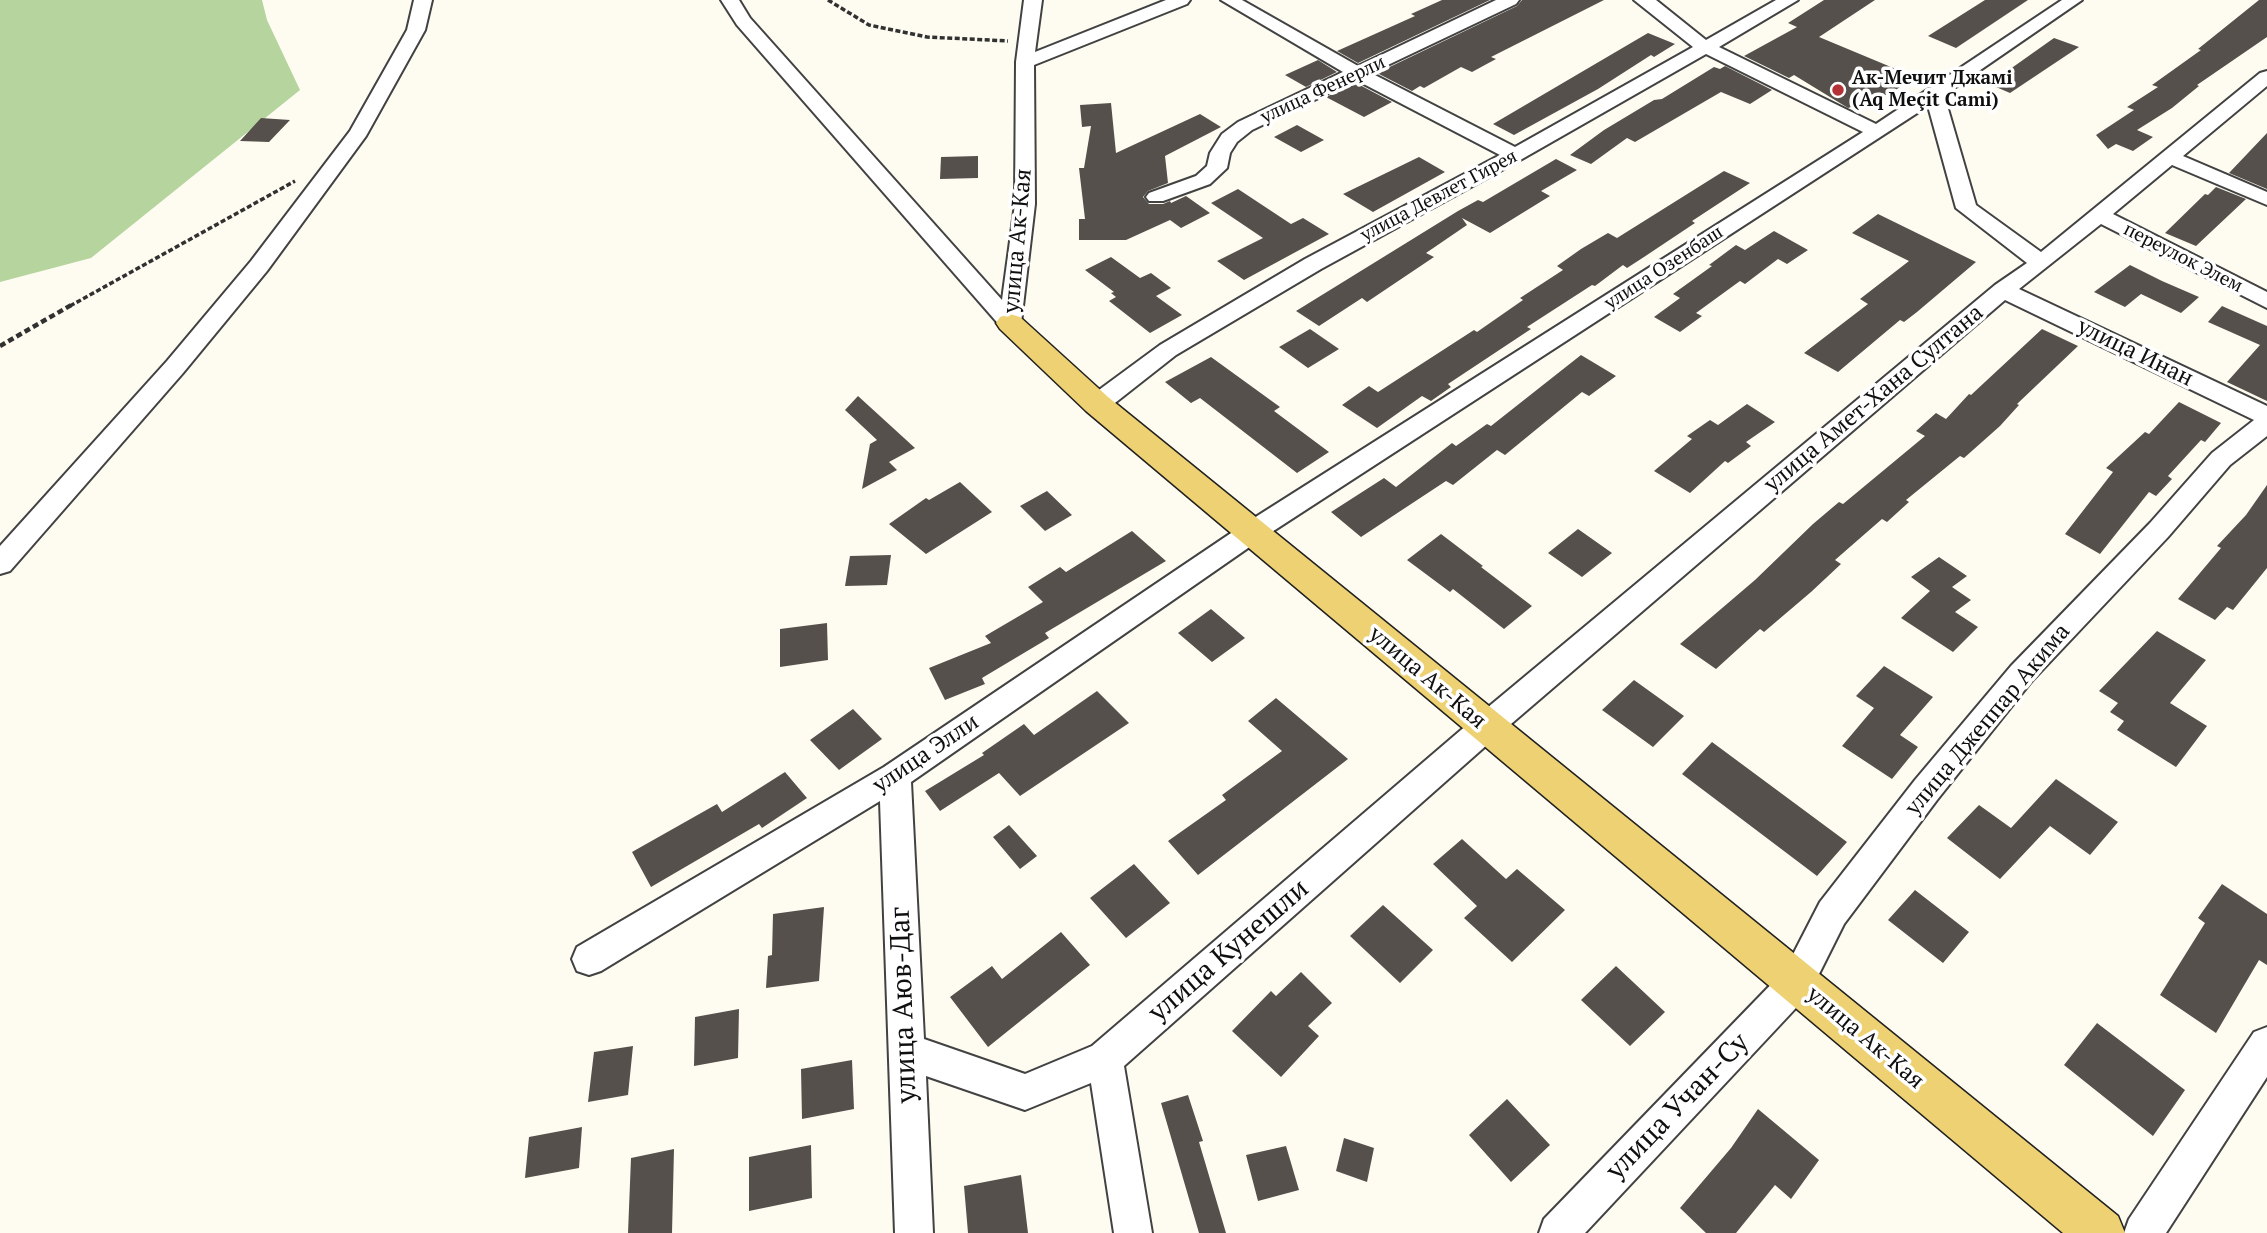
<!DOCTYPE html>
<meta charset="utf-8">
<style>
body{margin:0}
canvas{display:block;background:#fefcf1}
</style>
<canvas width="2267" height="1233"></canvas>
<script>
const ctx = document.querySelector('canvas').getContext('2d');
ctx.lineJoin = 'round';
function paint(path, color) { ctx.fillStyle = color; ctx.fill(path, 'evenodd'); }
const toPath = rows => new Path2D(rows.map(r => 'M' + r).join(''));
function trace(path, color, width, dash) { ctx.strokeStyle = color; ctx.lineWidth = width; ctx.lineCap = dash ? 'butt' : 'round'; ctx.setLineDash(dash || []); ctx.stroke(path); }
function label(font, color, halo, rows, align = 'center') {
  ctx.font = font + ' "PT Serif",serif'; ctx.lineWidth = 7; ctx.setLineDash([]); ctx.textBaseline = 'middle'; ctx.strokeStyle = halo; ctx.fillStyle = color; for (const [text, x, y, turn = 0] of rows) {
    ctx.save(); ctx.translate(x, y); ctx.rotate((+turn || 0) * Math.PI / 180); ctx.textAlign = isNaN(turn) ? turn : align; if (halo) ctx.strokeText(text, 0, 0); ctx.fillText(text, 0, 0); ctx.restore();
  }
}
const forest = toPath([
 [0,0,262,0,267,20,300,90,91,258,0,282]
]);
const building = toPath([
 [1442,0,1490,0,1358,63,1337,51,1415,16,1411,14],
 [1522,0,1604,0,1491,57,1496,59,1472,72,1461,67,1424,88,1420,86,1412,91,1377,73,1517,6],
 [1824,0,1875,0,1819,37,1915,77,1891,93,1848,108,1794,75,1789,78,1744,56,1797,27,1788,23],
 [1985,0,2028,0,1956,48,1928,36],
 [2259,0,2267,0,2267,37,2197,85,2199,86,2172,108,2137,130,2153,137,2133,151,2116,144,2108,149,2096,135,2134,110,2127,107,2158,87,2152,85,2201,50,2198,49],
 [1648,33,1675,44,1654,57,1651,55,1598,89,1514,135,1493,124],
 [2054,38,2079,47,2010,93,1989,84],
 [1318,60,1337,72,1306,87,1285,75],
 [1725,66,1772,90,1750,104,1721,92,1635,142,1627,138,1591,164,1570,155,1604,130,1654,100,1662,99,1714,67,1720,69],
 [1356,83,1392,102,1364,117,1326,97],
 [1111,103,1116,153,1200,114,1221,127,1165,156,1168,183,1148,191,1143,197,1149,204,1163,204,1170,201,1171,203,1186,196,1210,213,1181,228,1170,220,1126,240,1079,240,1079,219,1085,219,1079,168,1084,168,1091,126,1082,127,1080,105],
 [261,118,290,120,269,142,240,141],
 [1297,125,1324,140,1301,152,1274,137],
 [2267,133,2267,189,2229,173],
 [978,156,978,178,940,179,941,157],
 [1419,157,1445,172,1373,212,1343,194],
 [1556,159,1577,170,1541,191,1550,196,1490,233,1462,218,1467,225,1426,253,1434,257,1367,302,1362,298,1319,326,1296,311,1458,211,1478,200,1483,202],
 [1724,171,1750,183,1692,221,1695,223,1644,257,1627,268,1623,265,1595,286,1592,285,1527,327,1531,329,1448,384,1451,387,1431,401,1422,396,1377,428,1342,405,1369,386,1378,392,1474,330,1477,332,1523,300,1520,298,1563,270,1557,266,1581,249,1608,233,1617,238],
 [2216,187,2246,199,2196,246,2165,233,2205,194,2208,195],
 [1238,189,1291,224,1303,218,1329,234,1244,280,1217,261,1263,238,1211,203],
 [1878,214,1976,262,1917,312,1904,322,1900,320,1838,372,1804,353,1868,304,1860,299,1909,261,1852,233],
 [1774,231,1808,250,1787,264,1778,259,1745,284,1740,281,1696,313,1702,316,1680,332,1654,317,1680,298,1673,294,1712,266,1709,265,1736,245,1745,250],
 [1111,257,1140,278,1151,273,1171,288,1156,296,1182,315,1150,333,1109,301,1116,297,1111,293,1114,292,1085,270],
 [2130,265,2162,281,2199,297,2181,313,2141,294,2125,307,2094,292],
 [2222,306,2267,326,2267,401,2227,382,2260,345,2208,322],
 [1310,329,1339,349,1308,368,1279,347],
 [2042,329,2078,346,2017,404,2019,405,2000,426,1964,458,1960,456,1906,500,1909,502,1887,522,1882,519,1835,560,1841,564,1811,592,1764,632,1760,629,1716,669,1680,644,1755,580,1813,524,1839,502,1843,504,1925,436,1916,431,1936,413,1946,419,1969,394,1971,395],
 [1581,355,1616,376,1589,396,1582,392,1505,455,1497,450,1453,485,1446,481,1361,537,1331,512,1384,478,1396,487,1452,443,1456,446,1487,424,1491,426],
 [1211,357,1280,407,1274,411,1329,452,1297,473,1200,398,1191,403,1165,382],
 [858,396,915,448,889,462,897,470,862,489,870,444,877,440,845,410],
 [2179,402,2221,423,2205,442,2201,440,2168,476,2172,479,2156,496,2149,492,2100,554,2065,534,2113,472,2106,468,2145,432,2149,434],
 [1747,404,1775,422,1746,442,1751,446,1728,463,1725,461,1690,493,1654,471,1692,439,1687,436,1710,420,1718,425],
 [960,482,992,512,926,554,889,524,926,498,929,500],
 [2267,485,2267,568,2233,610,2227,607,2215,620,2178,599,2221,548,2217,546,2246,515],
 [1047,491,1072,515,1045,531,1020,506],
 [1578,529,1612,553,1582,577,1548,553],
 [1132,531,1166,561,1045,633,1049,638,982,678,985,684,945,700,929,668,991,643,985,636,1043,602,1028,587,1060,567,1066,572],
 [1441,534,1483,566,1481,567,1532,606,1504,629,1453,589,1450,592,1407,560],
 [891,555,887,585,845,586,850,556],
 [1939,557,1967,576,1952,587,1971,600,1955,612,1978,627,1953,652,1901,618,1930,591,1911,577],
 [1211,609,1245,638,1212,662,1178,633],
 [827,623,828,660,780,667,780,629],
 [2157,631,2206,660,2170,703,2207,726,2176,767,2117,730,2124,721,2110,712,2118,703,2099,691],
 [1884,666,1933,697,1900,735,1918,747,1892,779,1842,746,1874,708,1856,696],
 [1634,680,1684,716,1653,747,1602,710],
 [1097,691,1129,723,1020,796,999,773,940,811,925,791,984,755,982,753,1024,724,1034,735],
 [1276,698,1348,759,1198,875,1168,841,1226,800,1222,795,1282,751,1248,721],
 [853,709,882,739,839,770,810,740],
 [1712,742,1847,842,1817,876,1682,774],
 [785,772,807,798,762,828,759,824,651,887,632,852,717,804,722,812],
 [2056,779,2118,822,2090,855,2050,826,2000,879,1947,838,1979,805,2011,828],
 [1009,825,1037,856,1020,869,993,837],
 [1462,839,1506,879,1517,869,1565,910,1512,962,1464,918,1477,906,1433,864],
 [1134,864,1170,903,1126,938,1090,898],
 [2222,884,2267,914,2267,965,2259,960,2216,1033,2160,995,2205,923,2198,918],
 [1915,890,1969,932,1943,963,1888,920],
 [1383,905,1433,950,1400,983,1350,936],
 [824,907,819,981,766,988,768,956,772,955,773,914],
 [1061,932,1090,965,988,1047,950,997,992,966,1002,979],
 [1616,966,1665,1012,1630,1046,1581,1000],
 [1301,972,1332,1003,1308,1026,1319,1036,1281,1077,1232,1031,1271,991,1276,996],
 [739,1009,738,1058,694,1066,695,1017],
 [2097,1023,2185,1090,2153,1136,2064,1065],
 [633,1046,628,1095,588,1102,594,1052],
 [852,1060,854,1109,802,1119,801,1069],
 [1188,1095,1203,1141,1199,1142,1226,1233,1199,1233,1161,1103],
 [1507,1099,1550,1145,1511,1182,1469,1135],
 [1758,1109,1819,1160,1791,1199,1775,1185,1736,1233,1706,1233,1680,1208,1731,1148],
 [582,1127,579,1168,525,1178,529,1137],
 [1344,1138,1374,1148,1367,1182,1336,1171],
 [811,1145,812,1198,749,1211,749,1157],
 [1286,1146,1299,1190,1258,1201,1246,1155],
 [674,1149,672,1233,628,1233,631,1158],
 [1021,1175,1028,1233,968,1233,964,1186]
]);
const pathFar1 = toPath([
 [828,0,869,25,927,37,1008,41],
 [70,306,295,181]
]);
const path = toPath([
 [0,346,73,304]
]);
const minor = toPath([
 [414,0,432,0,425,30,366,136,267,271,183,373,10,571,0,574,0,546,167,361,251,261,350,131,407,30,414,0],
 [721,0,739,0,750,18,1002,300,1015,204,1016,62,1024,0,1042,0,1035,52,1166,0,1190,0,1187,4,1034,65,1035,204,1021,323,1018,328,1010,330,1002,328,737,25,721,0],
 [1221,0,1242,0,1358,66,1496,0,1519,0,1516,4,1371,73,1515,147,1693,47,1634,0,1656,0,1706,40,1776,0,1798,0,1719,47,1876,124,2062,0,2082,0,1944,95,1976,205,2041,252,2260,73,2267,71,2267,86,2183,156,2267,192,2267,205,2172,165,2113,214,2267,292,2267,308,2101,224,2019,289,2267,406,2267,436,2230,465,2168,537,2031,682,1937,800,1844,924,1809,994,1585,1233,1539,1233,1544,1219,1785,970,1820,902,1915,780,2011,666,2150,523,2212,453,2254,420,2005,300,1497,736,1124,1066,1152,1233,1114,1233,1091,1083,1025,1110,926,1076,933,1233,895,1233,880,801,601,971,589,975,577,971,572,959,577,947,884,767,1243,525,1863,132,1706,54,1522,159,1321,269,1176,355,1106,410,1097,412,1088,410,1085,404,1088,398,1160,345,1305,259,1500,155,1356,80,1252,130,1237,142,1230,153,1227,168,1210,184,1163,201,1149,201,1146,197,1149,193,1196,176,1207,166,1210,153,1222,134,1238,122,1343,72,1221,0],
 [1928,106,1956,208,2027,263,1995,285,1475,718,1092,1046,1025,1074,924,1039,911,782,1261,539,1928,106],
 [2267,1027,2267,1077,2166,1233,2124,1233,2129,1219,2254,1032,2267,1027]
]);
const major = toPath([
 [1010,314,1020,317,1108,397,2118,1216,2125,1233,2063,1233,1086,411,1000,329,996,323,1000,317,1010,314]
]);
const markers = [
 [1838,90,7,"#b43236"]
];
const farPoinames = [
 ["Ак-Мечит Джамі",1852,79],
 ["(Aq Meçit Cami)",1852,101]
];
const farStreetnames = [
 ["улица Фенерли",1323,90,-25],
 ["улица Девлет Гирея",1439,196,-28],
 ["переулок Элем",2183,258,27],
 ["улица Озенбаш",1664,268,-33]
];
const streetNames = [
 ["улица Ак-Кая",1018,241,-85],
 ["улица Инан",2135,353,26],
 ["улица Амет-Хана Султана",1874,399,-40],
 ["улица Ак-Кая",1427,678,40],
 ["улица Джеппар Акима",1988,720,-50],
 ["улица Элли",926,754,-34],
 ["улица Ак-Кая",1865,1038,40]
];
const nearStreetnames = [
 ["улица Кунешли",1229,951,-41],
 ["улица Аюв-Даг",904,1005,-92],
 ["улица Учан-Су",1678,1107,-46]
];
paint(forest, '#b6d59e');
paint(building, '#56504c');
trace(minor, '#424242', 4);
trace(major, '#202020', 3);
trace(pathFar1, '#313131', 3.5, [5, 2.5]);
trace(path, '#313131', 4.5, [6, 3.5]);
paint(minor, '#fff');
paint(major, '#edd172');
for (const [x, y, r, color] of markers) { const dot = new Path2D(); dot.arc(x, y, r, 0, 2 * Math.PI); ctx.fillStyle = color; ctx.fill(dot); trace(dot, '#fff', 2.5); }
label('bold 19px', '#0f0f0f', '#fff', farPoinames, 'left');
label('19px', '#0f0f0f', '#fff', farStreetnames);
label('23px', '#0f0f0f', '#fff', streetNames);
label('28px', '#0f0f0f', '#fff', nearStreetnames);
</script>
